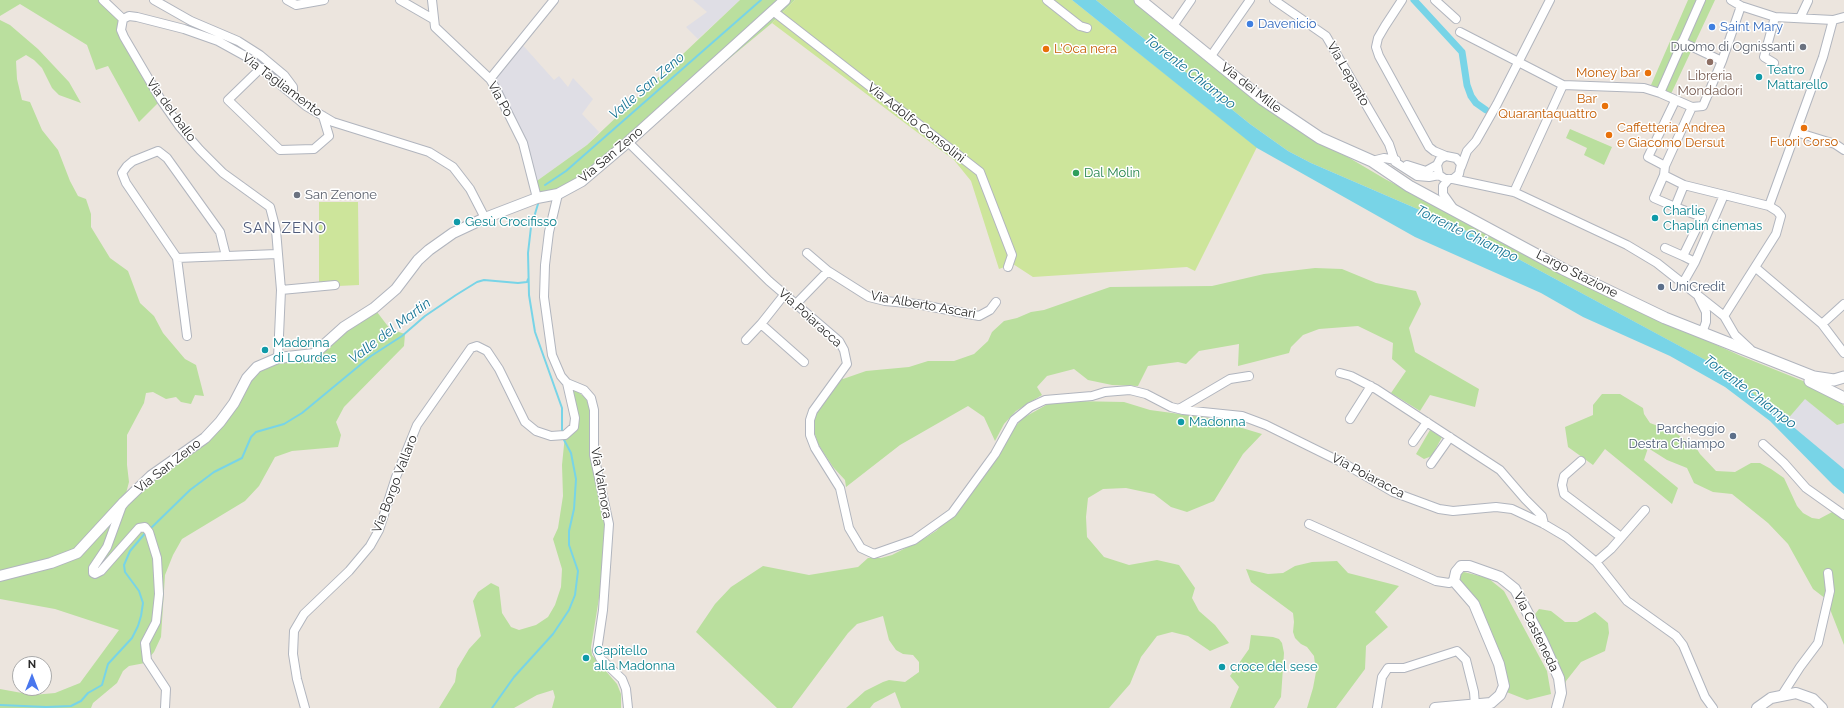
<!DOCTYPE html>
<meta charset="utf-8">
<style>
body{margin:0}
#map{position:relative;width:1844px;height:708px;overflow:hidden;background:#ece5de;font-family:Raleway,sans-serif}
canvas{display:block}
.north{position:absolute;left:12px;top:656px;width:40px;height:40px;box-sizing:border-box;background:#fff;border:1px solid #aaa;border-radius:50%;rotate:0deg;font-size:11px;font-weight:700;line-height:16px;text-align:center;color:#2b2b2b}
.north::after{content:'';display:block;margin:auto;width:14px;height:18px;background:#4977ee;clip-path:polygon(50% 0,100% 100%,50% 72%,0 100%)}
</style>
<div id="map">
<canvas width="1844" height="708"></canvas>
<div class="north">N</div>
</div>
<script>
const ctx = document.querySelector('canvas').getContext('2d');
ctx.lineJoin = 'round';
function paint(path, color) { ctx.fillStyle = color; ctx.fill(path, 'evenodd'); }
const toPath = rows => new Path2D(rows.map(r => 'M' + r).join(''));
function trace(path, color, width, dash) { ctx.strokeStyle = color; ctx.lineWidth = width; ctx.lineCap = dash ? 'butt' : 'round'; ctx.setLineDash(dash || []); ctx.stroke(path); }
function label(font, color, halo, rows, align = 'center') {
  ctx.font = font + ' Raleway,sans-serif'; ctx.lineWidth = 3; ctx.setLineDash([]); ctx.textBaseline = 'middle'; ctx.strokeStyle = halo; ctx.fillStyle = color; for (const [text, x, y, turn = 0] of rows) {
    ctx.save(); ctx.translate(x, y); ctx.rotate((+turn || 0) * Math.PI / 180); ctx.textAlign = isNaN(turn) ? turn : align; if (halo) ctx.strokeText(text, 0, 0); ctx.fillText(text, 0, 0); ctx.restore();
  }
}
const industrial = toPath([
 [693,0,740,0,698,39,686,27,707,12],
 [520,42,554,80,559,76,568,87,573,78,593,99,582,114,599,132,587,145,534,183,523,143,490,79],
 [1805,398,1837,425,1844,423,1844,469,1786,421]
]);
const green = toPath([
 [0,0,100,0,120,19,120,29,159,102,139,122,108,66,96,70,87,45,20,4,0,16],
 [740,0,795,0,772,23,582,181,537,198,534,183,587,145],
 [1096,0,1140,0,1319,140,1385,179,1630,306,1741,356,1833,393,1844,406,1844,423,1837,425,1805,399,1786,421,1726,371,1685,349,1459,227,1311,163,1288,151,1250,124],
 [1688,0,1715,0,1671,94,1651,85],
 [0,20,10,25,38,49,69,82,81,103,59,95,52,88,42,68,34,60,26,55,16,61,17,79,22,100,30,102,42,130,58,150,70,181,78,196,86,199,91,214,91,227,110,258,128,271,140,303,154,316,163,333,185,359,196,365,204,396,195,395,191,404,181,402,176,397,166,399,153,392,146,393,144,403,127,435,127,465,129,482,124,501,205,438,257,367,307,356,374,308,390,329,405,334,404,346,344,407,336,422,341,435,338,447,292,451,275,457,259,486,245,501,182,539,173,555,165,575,161,637,154,652,145,663,129,666,123,671,117,683,93,703,91,708,0,708,0,689,33,695,55,693,80,683,119,630,55,609,0,599],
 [1570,129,1612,147,1604,165,1584,155,1587,148,1566,138],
 [1315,268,1342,269,1376,283,1416,291,1421,304,1409,328,1415,352,1479,389,1475,407,1430,395,1420,411,1391,393,1406,371,1392,359,1393,343,1358,326,1319,329,1303,335,1291,347,1289,353,1238,366,1239,344,1199,351,1186,364,1178,362,1148,366,1138,386,1112,385,1088,380,1074,369,1047,376,1037,387,1042,395,1016,411,1004,424,995,441,984,417,968,406,900,445,846,487,845,480,833,467,818,444,813,428,813,411,839,375,843,379,866,371,909,367,928,361,954,361,974,354,988,341,992,332,1004,321,1017,318,1031,312,1044,310,1110,287,1212,286,1264,274],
 [567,383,588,400,590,410,590,455,607,529,601,586,591,647,592,655,617,684,621,694,621,708,552,708,555,697,553,690,537,695,514,708,439,708,455,682,457,669,469,649,481,636,473,601,478,592,491,583,499,587,502,613,511,627,519,630,536,625,548,617,555,605,561,587,562,569,553,539,558,528,563,496,562,465,565,435,574,427],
 [1602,394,1620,394,1643,408,1644,414,1650,423,1674,432,1695,446,1700,454,1716,471,1735,472,1751,463,1760,463,1771,469,1784,478,1797,506,1803,513,1812,518,1819,519,1836,510,1844,510,1844,645,1826,599,1813,589,1788,544,1768,523,1732,494,1713,492,1694,483,1687,468,1667,460,1648,448,1644,460,1678,488,1672,504,1605,449,1593,465,1568,447,1565,427,1593,415,1593,405],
 [1073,401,1124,402,1150,410,1209,418,1262,434,1243,454,1214,501,1187,512,1171,507,1154,494,1126,488,1103,489,1088,498,1086,517,1087,537,1104,557,1129,565,1157,560,1179,565,1195,588,1192,598,1199,611,1215,625,1229,643,1210,651,1188,636,1172,632,1157,636,1141,657,1130,684,1109,708,901,708,895,692,874,703,870,708,846,708,865,691,883,682,889,680,905,682,919,672,919,662,913,655,903,654,896,650,889,640,883,616,857,624,848,633,792,708,777,708,696,632,715,604,731,587,763,566,809,575,858,567,868,558,881,558,892,555,925,538,936,531,951,516,989,470,1013,429,1023,418,1048,404],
 [1430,430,1442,437,1432,456,1424,459,1416,454],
 [1337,561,1348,573,1399,586,1375,612,1388,627,1366,646,1365,669,1336,708,1307,708,1313,688,1316,672,1314,656,1307,647,1301,644,1295,638,1293,632,1294,622,1293,613,1251,582,1246,569,1268,574,1283,573,1295,566,1312,562],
 [1464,572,1488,578,1504,591,1547,671,1551,694,1527,700,1504,691,1505,682,1457,575],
 [1539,609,1551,611,1565,622,1577,622,1595,612,1608,623,1609,633,1605,651,1581,662,1566,681,1563,693,1532,618],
 [1251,635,1273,637,1279,639,1282,643,1284,653,1281,697,1274,708,1230,708,1239,687,1230,676,1249,649]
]);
const pitch = toPath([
 [795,0,1072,0,1257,147,1195,271,1187,267,1033,277,1013,264,999,269,971,181,954,160,772,23],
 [319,202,358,202,359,285,338,286,319,283]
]);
const water = toPath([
 [1072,0,1096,0,1250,124,1288,151,1311,163,1459,227,1726,371,1844,469,1844,494,1833,485,1770,421,1725,387,1670,356,1583,317,1541,293,1415,237,1257,148]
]);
const stream = toPath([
 [545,185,566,171,761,0],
 [538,204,531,227,528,253,529,295,535,332,562,408,562,433],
 [150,529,190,490,214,472,242,458,251,437,256,432,284,424,302,413,371,356,402,336,425,316,456,295,477,282,484,280,518,283,527,282,528,279],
 [0,705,46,707,71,706,81,701,88,693,102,685,108,664,132,638,138,626,141,616,143,603,139,591,125,572,124,565,130,551,147,531],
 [492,708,514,677,553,634,569,610,575,595,578,571,569,545,569,531,574,509,576,479,571,453,563,438]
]);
const canal = toPath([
 [1414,0,1462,52,1467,85,1471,96,1476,103,1486,110]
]);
const minor = toPath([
 [103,0,123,19],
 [154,0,191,21,238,41,260,55,284,75,293,87,293,95],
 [287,0,296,5,324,0],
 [400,0,433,19],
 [432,0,435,27,490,79,496,89,523,143,537,198],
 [1047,0,1080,26,1087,28],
 [1274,0,1326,36,1389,144,1395,162,1417,176,1429,177,1439,175],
 [1402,0,1385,26,1378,38,1376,47,1379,56,1429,147,1434,151,1446,156],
 [1435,0,1456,19],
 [1731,0,1741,6,1775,17,1833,20,1844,17],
 [773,11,980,172,1012,255,1008,267],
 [1800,18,1808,1],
 [123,19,129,16,137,17,184,29,218,41,247,57,306,106,333,122,429,152,453,167,470,189,485,218],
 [123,19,121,30,124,37,161,100,180,127,200,150,223,173,270,207,276,230,281,290,278,358],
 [1173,26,1191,0],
 [1460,32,1563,85,1644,88,1660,93,1692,107,1665,166,1664,175,1654,198,1675,207,1684,185],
 [1682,42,1722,61],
 [1211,56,1250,0],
 [1774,63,1764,57,1775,17],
 [261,68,228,100,280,150,314,149,329,136,323,116],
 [490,79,554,0],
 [1660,93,1701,0],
 [1692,107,1703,106,1722,61,1741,6],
 [1796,132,1835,144,1844,150],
 [628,142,769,281,839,341,844,350,847,364,813,411,810,420,810,435,815,448,840,488,849,528,861,548,874,554,914,540,952,513,995,454,1014,420,1030,407,1045,400,1092,396,1105,392,1130,390,1146,394,1171,407,1183,410,1242,416,1266,425,1345,464,1393,492,1439,509,1453,511,1496,507,1512,509,1544,524,1566,537,1596,562,1627,601,1676,636,1683,645,1705,697,1713,708],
 [1372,161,1384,158,1396,160],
 [1407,165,1426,171,1437,165],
 [1665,166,1648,157,1675,101],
 [1461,167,1467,151,1476,141,1497,104,1550,0],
 [1664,175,1684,185,1769,206,1777,211,1781,216,1776,234,1724,316],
 [1449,179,1443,186,1443,194,1453,208],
 [1453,179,1459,174,1461,164,1456,158,1446,156,1440,159,1437,165,1439,175,1445,179,1453,179,1514,192,1627,245,1657,263,1724,316,1735,335,1750,349],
 [1514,192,1563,85],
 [558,194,549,232,545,265,544,297,552,355,561,376,567,383,584,390,591,398,594,410,594,455,609,524,603,610,597,651,600,658,622,679,626,689,628,708],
 [1769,206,1823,57,1833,20],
 [1675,207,1702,217,1683,256,1695,262],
 [1665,248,1683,256],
 [807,253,828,271],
 [177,258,277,254],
 [1756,268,1822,324,1844,353],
 [1683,283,1695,262,1724,195],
 [281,290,335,285],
 [784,295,761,324,804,362],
 [1699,298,1706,312,1706,322,1702,333],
 [796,304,828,271,869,297,885,301,917,304,979,316,990,310,996,302],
 [1822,324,1844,304],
 [187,336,177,258,126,183,122,173,127,166,133,161,158,151,167,158,220,232,226,256],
 [746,340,761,324],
 [1340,373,1351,376,1376,389,1500,470,1525,499,1542,516,1544,524],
 [1179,409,1230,379,1249,376],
 [1350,419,1371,386],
 [1413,442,1427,422],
 [1763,444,1784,463,1806,488,1844,515],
 [1581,461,1564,476,1562,485,1564,494,1621,537],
 [1431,464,1450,437],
 [123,503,107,547,93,568,93,573,95,574,101,571,139,528,145,527,149,532,157,558,159,594,156,622,145,643,147,660,166,689,165,708],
 [1309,524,1436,581,1449,583,1454,581],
 [1596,562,1611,549,1645,510],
 [1782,695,1800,667,1818,643,1830,591,1828,573],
 [305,708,297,679,293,654,294,631,304,614,349,571,370,546,379,530,396,477,417,425,471,348,477,346,487,351,499,369,525,422,536,431,551,436,565,435,574,427,575,418,567,383],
 [1377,708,1382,677,1388,668,1404,668,1457,651,1466,660,1474,692,1475,705]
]);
const tertiary = toPath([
 [0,576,51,563,77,553,124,502,151,476,205,438,220,422,234,403,247,378,257,367,278,358,314,354,344,327,374,308,396,289,418,260,429,250,453,233,485,218,537,198,558,194,582,181,628,142,785,0],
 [1435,708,1491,703,1500,695,1504,686,1499,664,1474,604,1454,581,1456,572,1461,566,1469,566,1500,577,1515,589,1542,640,1559,678,1561,693,1557,708],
 [1757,708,1771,698,1796,693,1813,699,1822,708]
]);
const secondary = toPath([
 [1140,0,1262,99,1320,138,1372,161,1409,186,1563,269,1665,318,1814,377,1834,380,1844,377],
 [1810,381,1844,398]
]);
const markers = [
 [1250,24,4,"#3f7fe0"],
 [1712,27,4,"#3f7fe0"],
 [1803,47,4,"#6b7280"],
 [1046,49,4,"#e8710a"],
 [1710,62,4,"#8d6e63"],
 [1648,73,4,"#e8710a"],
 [1759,77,4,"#0f9aa8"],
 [1605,106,4,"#e8710a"],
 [1804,128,4,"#e8710a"],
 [1609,135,4,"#e8710a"],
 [1076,173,4,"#2e9e5b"],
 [297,195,4,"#6b7280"],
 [1655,218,4,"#0f9aa8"],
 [457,222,4,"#0f9aa8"],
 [1661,287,4,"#5c6f8a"],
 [265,350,4,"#0f9aa8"],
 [1181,422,4,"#0f9aa8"],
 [1733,436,4,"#5c6f8a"],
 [586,658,4,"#0f9aa8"],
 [1222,667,4,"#0f9aa8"]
];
const shopNames = [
 ["Davenicio",1258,24],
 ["Saint Mary",1720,27]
];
const worshipNames = [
 ["Duomo di Ognissanti",1795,47],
 ["San Zenone",305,195,"left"]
];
const foodNames = [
 ["L'Oca nera",1054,49],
 ["Money bar",1640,73,"right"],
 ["Bar",1597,99,"right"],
 ["Quarantaquattro",1597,114,"right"],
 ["Caffetteria Andrea",1617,128],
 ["e Giacomo Dersut",1617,143],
 ["Fuori Corso",1804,142,"center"]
];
const cultureNames = [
 ["Teatro",1767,70],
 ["Mattarello",1767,85],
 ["Charlie",1663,211],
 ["Chaplin cinemas",1663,226],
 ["Gesù Crocifisso",465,222],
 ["Madonna",273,343],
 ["di Lourdes",273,358],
 ["Madonna",1189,422],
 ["Capitello",594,651],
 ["alla Madonna",594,666],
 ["croce del sese",1230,667]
];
const streetNames = [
 ["Via Lepanto",1348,74,60],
 ["Via Tagliamento",282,85,37],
 ["Via dei Mille",1251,88,38],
 ["Via Po",500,99,61],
 ["Via del ballo",171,110,54],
 ["Via Adolfo Consolini",916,123,38],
 ["Via San Zeno",611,155,-40],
 ["Largo Stazione",1577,274,27],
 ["Via Alberto Ascari",923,305,10],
 ["Via Poiaracca",810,318,42],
 ["Via San Zeno",168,466,-38],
 ["Via Poiaracca",1368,476,28],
 ["Via Valmora",601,483,80],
 ["Via Borgo Vallaro",395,484,-69],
 ["Via Casteneda",1536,632,64]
];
const educationNames = [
 ["Libreria",1710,76],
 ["Mondadori",1710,91]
];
const leisureNames = [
 ["Dal Molin",1084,173]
];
const serviceNames = [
 ["UniCredit",1669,287],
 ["Parcheggio",1725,429,"right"],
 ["Destra Chiampo",1725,444,"right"]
];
const waterNames = [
 ["Torrente Chiampo",1190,72,38],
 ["Valle San Zeno",647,86,-41],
 ["Torrente Chiampo",1467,234,26],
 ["Valle del Martin",390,331,-37],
 ["Torrente Chiampo",1750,392,37]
];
const quarterNames = [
 ["SAN ZENO",285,228]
];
paint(industrial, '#dfdee5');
paint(green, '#badf9e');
paint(pitch, '#cde59b');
paint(water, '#78d4e7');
trace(stream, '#78d4e7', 2);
trace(canal, '#78d4e7', 7);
trace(minor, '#b1b5be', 10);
trace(tertiary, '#b1b5be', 12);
trace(secondary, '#b1b5be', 13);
trace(minor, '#fff', 8);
trace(tertiary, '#fff', 10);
trace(secondary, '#fff', 11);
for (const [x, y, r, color] of markers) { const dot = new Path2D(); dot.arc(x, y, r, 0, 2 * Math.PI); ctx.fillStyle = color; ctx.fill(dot); trace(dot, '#fff', 1.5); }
label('13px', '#366cbe', '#fff', shopNames, 'left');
label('13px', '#5b616d', '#fff', worshipNames, 'right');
label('13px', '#c56008', '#fff', foodNames, 'left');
label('13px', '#0d838f', '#fff', cultureNames, 'left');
label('13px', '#2b2b2b', '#fff', streetNames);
label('13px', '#785e54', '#fff', educationNames);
label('13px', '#27864d', '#fff', leisureNames, 'left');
label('13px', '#4e5e75', '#fff', serviceNames, 'left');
label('italic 14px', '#167494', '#fff', waterNames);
ctx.letterSpacing = '1px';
label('15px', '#4e5a79', '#fff', quarterNames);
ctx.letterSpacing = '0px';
</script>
